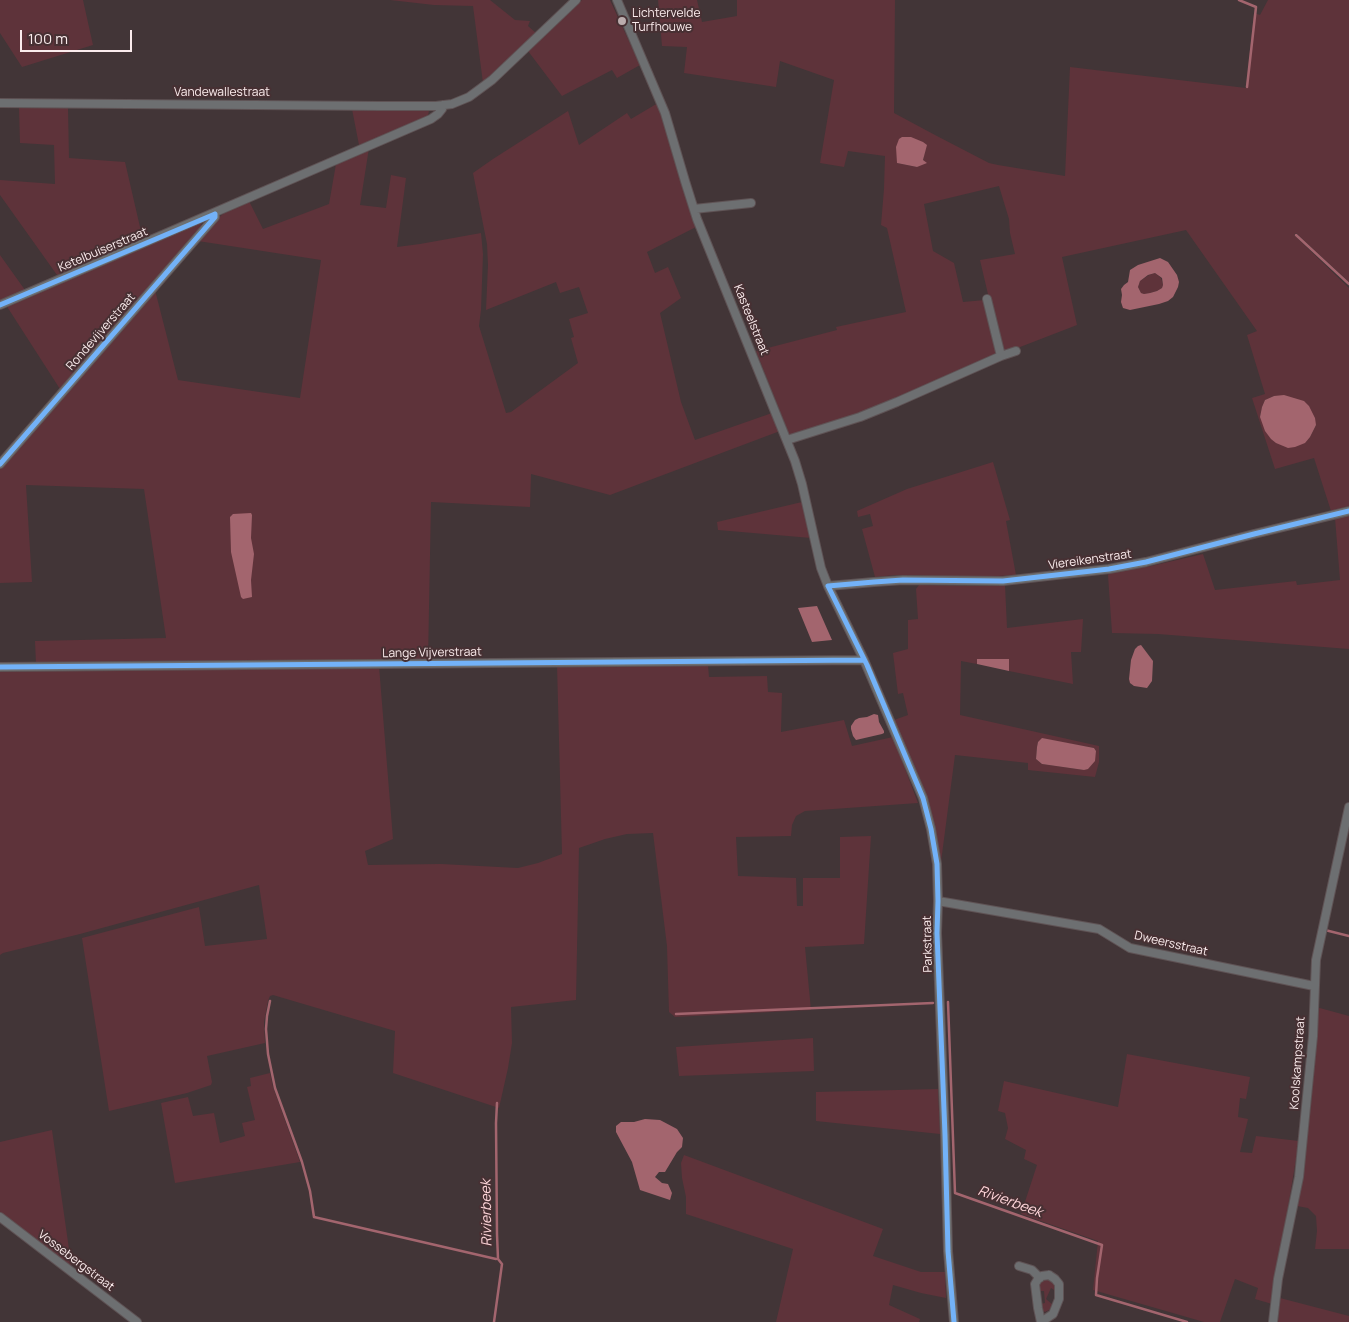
<!DOCTYPE html>
<style>
body{margin:0}
#map{position:relative;width:1349px;height:1322px;overflow:hidden;background:#423537;font-family:Manrope,sans-serif}
canvas{display:block}
.scale{position:absolute;left:20px;top:30px;width:112px;height:22px;box-sizing:border-box;border:2px solid #fbeced;border-top:0;padding-left:6px;font-size:15px;line-height:18px;white-space:nowrap;color:#fbeced;-webkit-text-stroke:4px #473033;paint-order:stroke}
</style>
<div id="map">
<canvas width="1349" height="1322"></canvas>
<div class="scale">100 m</div>
</div>
<script>
const ctx = document.querySelector('canvas').getContext('2d');
ctx.lineJoin = 'round';
function paint(path, color) { ctx.fillStyle = color; ctx.fill(path, 'evenodd'); }
const toPath = rows => new Path2D(rows.map(r => 'M' + r).join(''));
function trace(path, color, width, dash) { ctx.strokeStyle = color; ctx.lineWidth = width; ctx.lineCap = dash ? 'butt' : 'round'; ctx.setLineDash(dash || []); ctx.stroke(path); }
function label(font, color, halo, rows, align = 'center') {
  ctx.font = font + ' Manrope,sans-serif'; ctx.lineWidth = 4; ctx.setLineDash([]); ctx.textBaseline = 'middle'; ctx.strokeStyle = halo; ctx.fillStyle = color; for (const [text, x, y, turn = 0] of rows) {
    ctx.save(); ctx.translate(x, y); ctx.rotate((+turn || 0) * Math.PI / 180); ctx.textAlign = isNaN(turn) ? turn : align; if (halo) ctx.strokeText(text, 0, 0); ctx.fillText(text, 0, 0); ctx.restore();
  }
}
const green = toPath([
 [0,0,83,0,93,45,22,67,0,33],
 [390,0,490,0,515,20,530,21,528,26,537,34,483,83,473,6,434,5],
 [582,0,610,0,640,65,617,78,612,70,562,96,528,51],
 [658,0,697,0,702,22,737,16,737,0,895,0,894,113,935,135,989,163,998,165,1065,176,1070,67,1246,88,1254,13,1260,15,1268,0,1349,0,1349,282,1296,233,1294,235,1349,288,1349,507,1331,511,1314,458,1275,469,1252,398,1265,394,1247,335,1257,331,1186,230,1062,257,1077,325,1002,354,980,260,1015,254,1010,233,1009,219,999,186,924,204,933,251,954,263,963,302,985,300,998,353,995,357,864,413,793,435,789,434,756,351,837,330,836,327,906,312,887,228,881,225,884,189,885,156,848,151,844,167,820,163,834,80,780,61,776,87,684,73,687,47,662,46],
 [926,145,923,161,917,167,897,163],
 [1274,396,1316,425,1310,437,1260,417,1262,407,1265,400],
 [658,103,670,141,681,182,696,227,647,252,655,273,668,267,681,298,660,313,681,402,695,440,772,413,780,431,610,495,531,474,530,507,431,502,428,661,36,664,35,641,166,638,144,489,26,485,32,582,0,583,0,468,155,290,178,380,300,398,321,260,198,241,213,223,224,213,249,201,263,229,329,204,336,164,369,148,360,205,386,208,391,175,406,178,397,247,420,244,481,233,483,254,481,310,479,326,506,413,511,412,578,363,571,338,574,337,569,319,588,313,579,287,560,293,556,282,486,310,488,265,487,244,473,173,493,159,568,111,579,145,627,113,631,119],
 [19,108,68,108,69,158,125,162,143,240,57,275,0,195,0,180,55,184,54,145,20,143],
 [352,109,425,110,429,111,428,115,423,119,359,145],
 [200,222,202,226,200,230,60,389,6,305],
 [0,255,25,290,0,301],
 [1155,273,1161,278,1163,285,1162,288,1157,291,1150,293,1144,294,1141,293,1138,287,1140,281,1149,275],
 [993,462,1010,520,1006,521,1016,575,982,577,956,576,936,578,919,575,896,575,875,577,862,529,873,526,870,514,858,517,857,511,907,489],
 [802,502,811,538,718,530,717,522],
 [1349,515,1349,649,1158,634,1112,633,1108,575,1110,572,1151,566,1203,554,1215,590,1296,581,1297,585,1340,580,1335,518],
 [919,585,981,586,1005,585,1007,628,1083,619,1081,652,1071,652,1073,684,1009,671,1009,659,977,659,977,664,961,661,960,715,1099,746,1099,762,1095,777,1028,770,1028,763,955,755,941,862,934,824,924,789,894,720,908,715,903,693,898,694,893,653,908,649,908,620,918,619,916,589],
 [1042,739,1094,748,1096,751,1094,761,1084,770,1042,764,1036,759,1037,747,1038,742],
 [557,664,708,665,709,677,767,676,768,692,782,693,781,732,844,720,852,746,893,737,918,803,805,811,796,816,792,825,791,836,736,837,738,876,796,878,797,906,803,906,803,878,840,878,840,837,871,836,864,944,805,947,811,1010,675,1017,669,1012,667,946,653,833,627,834,605,839,579,848,576,1000,511,1007,512,1043,508,1068,499,1108,393,1073,395,1031,273,995,270,996,268,1001,264,1022,265,1043,207,1056,212,1082,211,1085,187,1093,109,1111,82,938,199,907,205,946,267,939,259,885,80,934,3,953,0,955,0,671,379,666,393,839,365,851,368,865,441,864,518,868,538,863,562,854],
 [1316,1007,1349,1016,1349,1249,1315,1249,1317,1231,1316,1216,1308,1208,1297,1206,1311,1104,1315,1056],
 [813,1038,814,1071,679,1076,676,1047],
 [1127,1054,1250,1077,1246,1099,1240,1098,1238,1117,1248,1119,1240,1152,1252,1153,1256,1136,1299,1141,1272,1304,1255,1299,1258,1288,1235,1279,1220,1322,1204,1322,1093,1290,1098,1241,1021,1214,1037,1165,1024,1159,1026,1150,1005,1139,1008,1128,1005,1113,998,1111,1004,1081,1118,1107],
 [270,1073,273,1087,300,1162,175,1183,161,1103,188,1097,193,1116,214,1113,220,1143,245,1136,242,1123,255,1120,247,1087,251,1086,250,1078],
 [938,1089,940,1134,816,1121,816,1092],
 [52,1130,72,1270,0,1213,0,1142],
 [684,1155,883,1229,873,1256,921,1272,945,1272,946,1298,921,1293,893,1285,889,1305,920,1319,919,1322,776,1322,793,1249,686,1214,686,1197,682,1178,681,1163],
 [1046,1278,1051,1279,1056,1283,1057,1292,1051,1288,1046,1299,1053,1305,1049,1310,1045,1312,1040,1309,1040,1304,1045,1303,1044,1291,1038,1291,1038,1286,1040,1281],
 [1280,1298,1349,1316,1349,1322,1278,1322]
]);
const water = toPath([
 [902,137,911,137,923,142,927,145,923,160,927,163,917,167,897,163,896,147,899,139],
 [1160,258,1168,262,1177,275,1179,282,1178,287,1173,297,1168,301,1159,304,1130,310,1123,308,1121,302,1122,295,1121,289,1124,285,1128,282,1130,270,1138,265],
 [1155,273,1162,278,1163,285,1162,288,1157,291,1150,293,1144,294,1141,293,1138,287,1140,281,1148,275],
 [1284,395,1304,401,1309,406,1315,418,1316,425,1310,437,1305,443,1295,447,1288,448,1276,443,1271,439,1265,431,1260,417,1262,407,1265,400,1274,396],
 [251,513,252,515,251,538,254,554,251,580,252,597,243,599,241,597,231,552,230,517,233,514],
 [817,606,832,640,812,642,798,608],
 [1141,645,1153,661,1152,681,1147,688,1134,686,1130,683,1129,679,1131,660,1135,649,1138,646],
 [977,659,1009,659,1009,671,977,664],
 [874,714,878,715,879,722,884,731,884,733,882,734,856,740,853,736,851,729,851,726,855,720,859,718,867,717],
 [1042,738,1094,748,1096,751,1095,761,1088,769,1084,770,1042,764,1036,759,1037,747,1038,742],
 [645,1119,660,1120,677,1129,683,1138,682,1147,677,1152,665,1172,659,1172,655,1177,662,1183,668,1184,672,1193,670,1200,640,1190,632,1162,616,1132,616,1126,621,1122,634,1122]
]);
const stream = toPath([
 [1239,0,1256,7,1247,87],
 [1296,235,1349,284],
 [1325,929,1325,930,1349,936],
 [270,1001,267,1016,266,1029,268,1054,275,1088,302,1162,310,1191,314,1217,496,1259],
 [948,1002,955,1193,1102,1245,1097,1278,1096,1295,1187,1322],
 [676,1014,933,1003],
 [494,1322,502,1264,498,1259,497,1234,496,1123,497,1103]
]);
const minor = toPath([
 [617,0,665,113,685,181,697,219,795,461,802,484,821,568,828,586,864,660,923,798,931,829,937,864,938,901,937,933,945,1135,948,1251,954,1322],
 [0,103,381,106,436,106,452,104,469,97,492,80,576,0],
 [694,209,751,203],
 [987,299,1001,356],
 [0,305,431,119,438,114,442,109,443,105],
 [787,440,860,417,897,402,1001,356,1016,351],
 [0,464,215,217,215,214],
 [828,586,874,582,903,580,1003,581,1109,569,1146,562,1254,534,1349,511],
 [0,667,864,660],
 [938,901,1099,929,1130,948,1314,986],
 [0,1217,137,1322],
 [1019,1266,1032,1270,1040,1278],
 [1049,1275,1055,1279,1059,1284,1059,1299,1053,1314,1041,1322,1038,1308,1035,1284,1038,1279,1042,1276,1049,1275],
 [1273,1322,1278,1279,1299,1177,1313,1036,1316,960,1349,807]
]);
const cycleway = toPath([
 [0,305,215,214],
 [0,464,215,217,215,214],
 [0,667,864,660],
 [954,1322,948,1251,945,1135,937,933,938,901,937,864,931,829,923,798,867,665,828,586,874,582,903,580,1003,581,1109,569,1146,562,1254,534,1349,511]
]);
const markers = [
 [622,21,5,"#baacad"]
];
const poiNames = [
 ["Lichtervelde",632,14],
 ["Turfhouwe",632,28]
];
const streetNames = [
 ["Vandewallestraat",222,93],
 ["Ketelbuiserstraat",103,250,-23],
 ["Kasteelstraat",751,320,68],
 ["Rondevijverstraat",101,332,-49],
 ["Viereikenstraat",1090,560,-8],
 ["Lange Vijverstraat",432,653,-1],
 ["Parkstraat",928,944,-91],
 ["Dweersstraat",1171,944,13],
 ["Koolskampstraat",1298,1063,-86],
 ["Vossebergstraat",76,1261,37]
];
const waterNames = [
 ["Rivierbeek",1010,1202,20],
 ["Rivierbeek",487,1213,-91]
];
paint(green, '#5e333a');
paint(water, '#a3656e');
trace(stream, '#a3656e', 2.5);
trace(minor, '#5f5355', 10);
trace(minor, '#6d6f71', 8);
trace(cycleway, '#73b2f8', 5);
for (const [x, y, r, color] of markers) { const dot = new Path2D(); dot.arc(x, y, r, 0, 2 * Math.PI); ctx.fillStyle = color; ctx.fill(dot); trace(dot, '#473033', 2); }
label('12px', '#fbeced', '#473033', poiNames, 'left');
label('12px', '#fbeced', '#473033', streetNames);
label('italic 14px', '#fed5d9', '#473033', waterNames);
</script>
